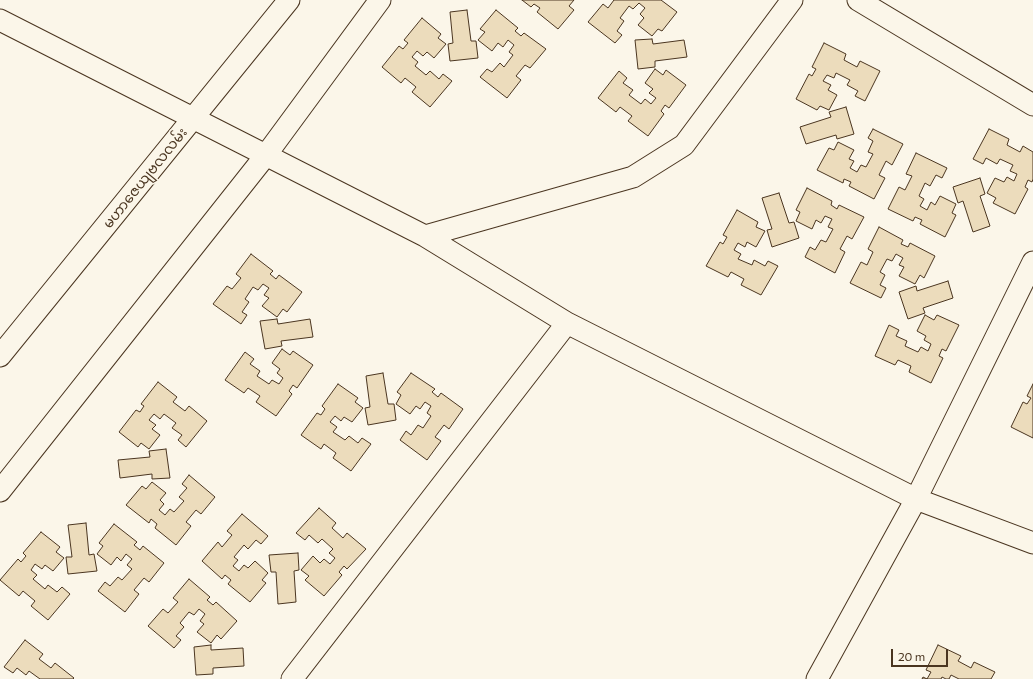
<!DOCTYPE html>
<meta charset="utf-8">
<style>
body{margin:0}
#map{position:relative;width:1033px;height:679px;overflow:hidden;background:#fbf6e9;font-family:Commissioner,sans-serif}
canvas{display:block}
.scale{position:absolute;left:891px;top:649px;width:57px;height:18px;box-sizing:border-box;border:2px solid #4a3520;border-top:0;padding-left:5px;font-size:12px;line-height:14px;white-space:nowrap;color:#4a3520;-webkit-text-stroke:3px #fbf6e9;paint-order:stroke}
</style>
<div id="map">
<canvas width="1033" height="679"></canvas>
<div class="scale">20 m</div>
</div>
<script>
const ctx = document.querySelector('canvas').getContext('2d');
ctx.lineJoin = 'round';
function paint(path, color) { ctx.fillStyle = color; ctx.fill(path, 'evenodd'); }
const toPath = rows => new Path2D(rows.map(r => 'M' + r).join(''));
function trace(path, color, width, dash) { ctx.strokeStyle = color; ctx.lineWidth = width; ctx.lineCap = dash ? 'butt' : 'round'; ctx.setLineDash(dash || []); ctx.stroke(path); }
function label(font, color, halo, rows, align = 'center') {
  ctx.font = font + ' Commissioner,"Noto Sans Myanmar",sans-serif'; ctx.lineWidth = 3; ctx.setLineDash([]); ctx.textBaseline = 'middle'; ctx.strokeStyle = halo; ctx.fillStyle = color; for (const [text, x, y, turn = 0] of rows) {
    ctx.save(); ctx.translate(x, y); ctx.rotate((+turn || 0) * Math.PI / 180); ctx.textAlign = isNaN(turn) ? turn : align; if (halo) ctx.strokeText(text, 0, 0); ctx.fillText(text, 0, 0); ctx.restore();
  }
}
const building = toPath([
 [522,0,574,0,569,6,574,10,558,29,537,12,540,8,534,4,531,7,522,0],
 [614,0,661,0,677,12,662,31,658,29,652,36,638,25,644,18,640,14,645,8,639,3,633,9,629,6,620,18,624,21,617,31,622,35,615,43,588,22,603,4,608,8,614,0],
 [467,10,471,41,476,41,478,58,450,61,448,44,453,43,450,12,467,10],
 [496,10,518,28,515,31,521,36,524,33,546,49,530,68,525,65,516,76,521,80,507,98,480,77,487,69,492,72,500,63,504,67,513,55,509,52,514,45,508,40,503,47,498,43,492,51,478,40,485,32,480,29,496,10],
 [422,18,441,34,438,38,446,44,434,58,427,52,423,56,417,51,412,57,418,62,415,66,426,75,430,71,439,79,443,74,452,81,430,107,412,92,416,87,405,78,401,83,382,67,399,46,403,49,408,43,404,40,422,18],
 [652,39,653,44,684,40,687,57,655,61,655,67,638,69,635,40,652,39],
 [824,43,846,54,844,60,857,67,860,61,880,71,865,101,855,96,858,91,847,85,850,80,836,73,834,78,827,75,823,81,831,85,828,90,837,95,829,110,820,106,817,110,796,99,809,74,812,76,816,69,812,67,824,43],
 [655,69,663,75,666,70,686,85,669,108,665,105,661,111,664,114,648,136,628,121,632,116,620,107,616,112,598,98,619,71,627,78,623,83,633,90,629,95,641,104,645,99,651,104,656,98,649,93,653,89,645,83,655,69],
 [846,107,854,134,837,139,836,135,806,144,800,127,831,117,829,112,846,107],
 [873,129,903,144,892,165,886,161,879,175,885,178,874,199,849,186,851,182,844,179,843,183,817,170,829,148,834,150,838,142,854,150,849,159,854,161,850,168,857,172,861,165,866,167,873,154,868,152,873,141,868,138,873,129],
 [989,129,1009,139,1007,145,1020,152,1023,146,1033,152,1033,179,1032,182,1028,180,1025,187,1028,189,1015,214,993,203,996,198,987,193,995,178,1004,182,1007,177,1014,181,1017,174,1010,171,1013,165,1000,159,997,164,986,158,983,164,973,159,989,129],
 [916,153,947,168,942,178,936,175,930,186,925,183,919,196,924,199,920,206,927,210,931,202,935,205,940,196,956,204,952,213,956,215,945,237,920,224,922,220,915,217,913,221,888,209,899,187,905,190,912,176,906,174,916,153],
 [980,178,985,194,980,196,990,226,973,232,963,201,958,203,953,187,980,178],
 [807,188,832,201,831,205,837,209,839,205,864,217,852,239,847,236,840,249,845,252,835,273,805,257,810,247,815,250,821,240,826,242,833,229,828,227,832,219,825,216,821,223,816,220,812,229,796,221,800,212,796,210,807,188],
 [779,193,789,223,794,222,799,238,772,247,767,230,772,229,762,198,779,193],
 [737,210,758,222,756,227,765,231,756,247,747,242,745,247,738,243,734,250,741,254,738,259,752,265,754,260,765,266,768,261,778,266,761,295,741,285,744,279,731,272,728,277,706,266,720,242,723,244,727,237,723,235,737,210],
 [879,227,903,240,901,244,908,247,910,243,935,256,924,278,920,275,915,284,899,276,904,267,899,265,903,258,896,254,892,261,887,259,880,272,885,275,880,285,886,288,881,298,850,283,861,262,867,265,873,252,868,249,879,227],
 [251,254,273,271,270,274,276,279,279,275,302,292,287,312,283,309,277,317,262,306,269,298,264,295,269,288,263,284,258,290,253,287,245,299,249,302,242,312,247,315,241,324,213,304,227,286,232,289,241,278,236,274,251,254],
 [948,281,953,298,923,308,925,313,908,319,899,292,916,286,917,291,948,281],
 [925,315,934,320,937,315,959,325,946,351,942,349,939,356,943,358,931,383,909,372,911,366,898,360,895,365,875,356,889,325,899,330,896,336,907,341,905,346,918,352,921,347,928,351,931,344,924,340,926,336,917,331,925,315],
 [277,319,278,324,310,319,313,337,281,341,282,346,265,349,260,321,277,319],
 [282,349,290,355,293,351,313,365,297,388,293,385,289,391,292,394,276,416,256,402,260,396,248,388,244,393,225,380,245,352,254,359,250,364,260,371,257,376,269,384,272,380,279,384,283,378,277,373,280,369,272,363,282,349],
 [383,373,388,404,394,404,396,420,368,425,365,408,370,407,366,376,383,373],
 [411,373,435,389,432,392,438,397,441,393,463,409,449,429,444,425,435,437,441,441,427,460,400,440,406,431,411,435,418,425,423,428,431,416,427,413,431,406,425,402,420,409,416,406,410,414,396,404,401,395,397,392,411,373],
 [158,382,177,397,173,402,185,411,189,406,207,421,186,447,178,440,182,435,172,428,176,423,164,414,160,419,154,414,149,420,156,425,152,429,160,435,149,449,141,443,138,447,119,432,136,410,140,412,144,406,141,404,158,382],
 [338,384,358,398,355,402,363,408,352,422,344,417,341,421,335,416,330,422,337,427,333,432,345,440,349,436,358,443,362,438,371,444,351,471,333,458,336,453,324,444,321,449,301,435,317,413,321,415,325,409,322,406,338,384],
 [1033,384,1033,438,1011,427,1023,402,1027,404,1031,398,1027,396,1033,384],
 [166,449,170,478,152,479,152,474,120,478,118,460,150,457,149,451,166,449],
 [189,475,215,497,201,514,196,510,186,522,191,526,176,545,155,528,157,524,151,519,149,523,126,505,142,486,146,489,152,482,166,493,160,500,164,504,159,510,165,515,170,509,174,512,184,501,179,497,187,488,182,484,189,475],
 [319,508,336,523,332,528,343,538,347,533,366,549,347,569,344,566,339,572,342,575,324,596,305,580,309,576,301,570,313,556,320,563,324,559,330,564,335,558,329,553,333,549,322,539,318,543,309,535,305,540,296,533,319,508],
 [242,514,268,536,261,544,256,540,248,549,244,545,234,557,238,560,233,566,239,571,244,565,248,568,255,561,268,573,262,580,266,583,250,602,228,584,231,580,225,575,222,579,202,561,218,542,222,547,232,535,227,531,242,514],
 [86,523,89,555,94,554,97,571,68,574,66,557,72,557,68,525,86,523],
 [114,524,137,542,134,545,140,550,143,546,164,563,149,582,144,578,134,590,139,594,125,612,98,591,105,582,110,586,118,577,122,580,132,569,127,565,132,559,126,554,121,561,117,557,111,565,97,554,103,546,99,543,114,524],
 [41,532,60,547,56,552,64,558,53,571,45,565,42,569,35,564,31,570,37,575,33,579,45,589,48,585,57,592,62,587,70,594,48,620,31,606,35,601,23,591,19,596,0,580,18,559,21,562,26,556,23,553,41,532],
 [298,553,299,570,294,571,296,602,278,604,276,572,271,572,269,555,298,553],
 [189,579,210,597,207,600,213,605,216,602,237,621,221,639,217,635,211,643,197,632,204,624,200,621,205,614,199,609,194,615,189,612,180,623,184,627,176,636,181,640,174,648,148,626,163,609,168,613,178,602,173,598,189,579],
 [25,640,43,654,39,659,51,668,55,663,74,678,73,679,40,679,29,671,26,675,17,668,13,673,4,667,25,640],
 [211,645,211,650,243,648,244,666,213,668,213,674,196,675,194,647,211,645],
 [938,645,961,656,958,661,971,668,974,662,995,672,991,679,959,679,951,675,949,679,946,679,942,677,941,679,922,679,923,677,927,679,931,672,926,670,938,645]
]);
const minor = toPath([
 [858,0,1033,105],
 [0,20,425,236,567,323,292,679],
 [425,236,633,177,684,145,792,0],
 [567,323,916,499,1033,543],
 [0,356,289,0],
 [0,491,266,155,380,0],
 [817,679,916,499,1033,262]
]);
const streetNames = [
 ["မဟာဇေယျဗလလမ်း",145,178,-51]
];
paint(building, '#ecdcbc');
trace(building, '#4a3520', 1);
trace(minor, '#4a3520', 23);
trace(minor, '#fbf6e9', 21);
label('14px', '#4a3520', '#fbf6e9', streetNames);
</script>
